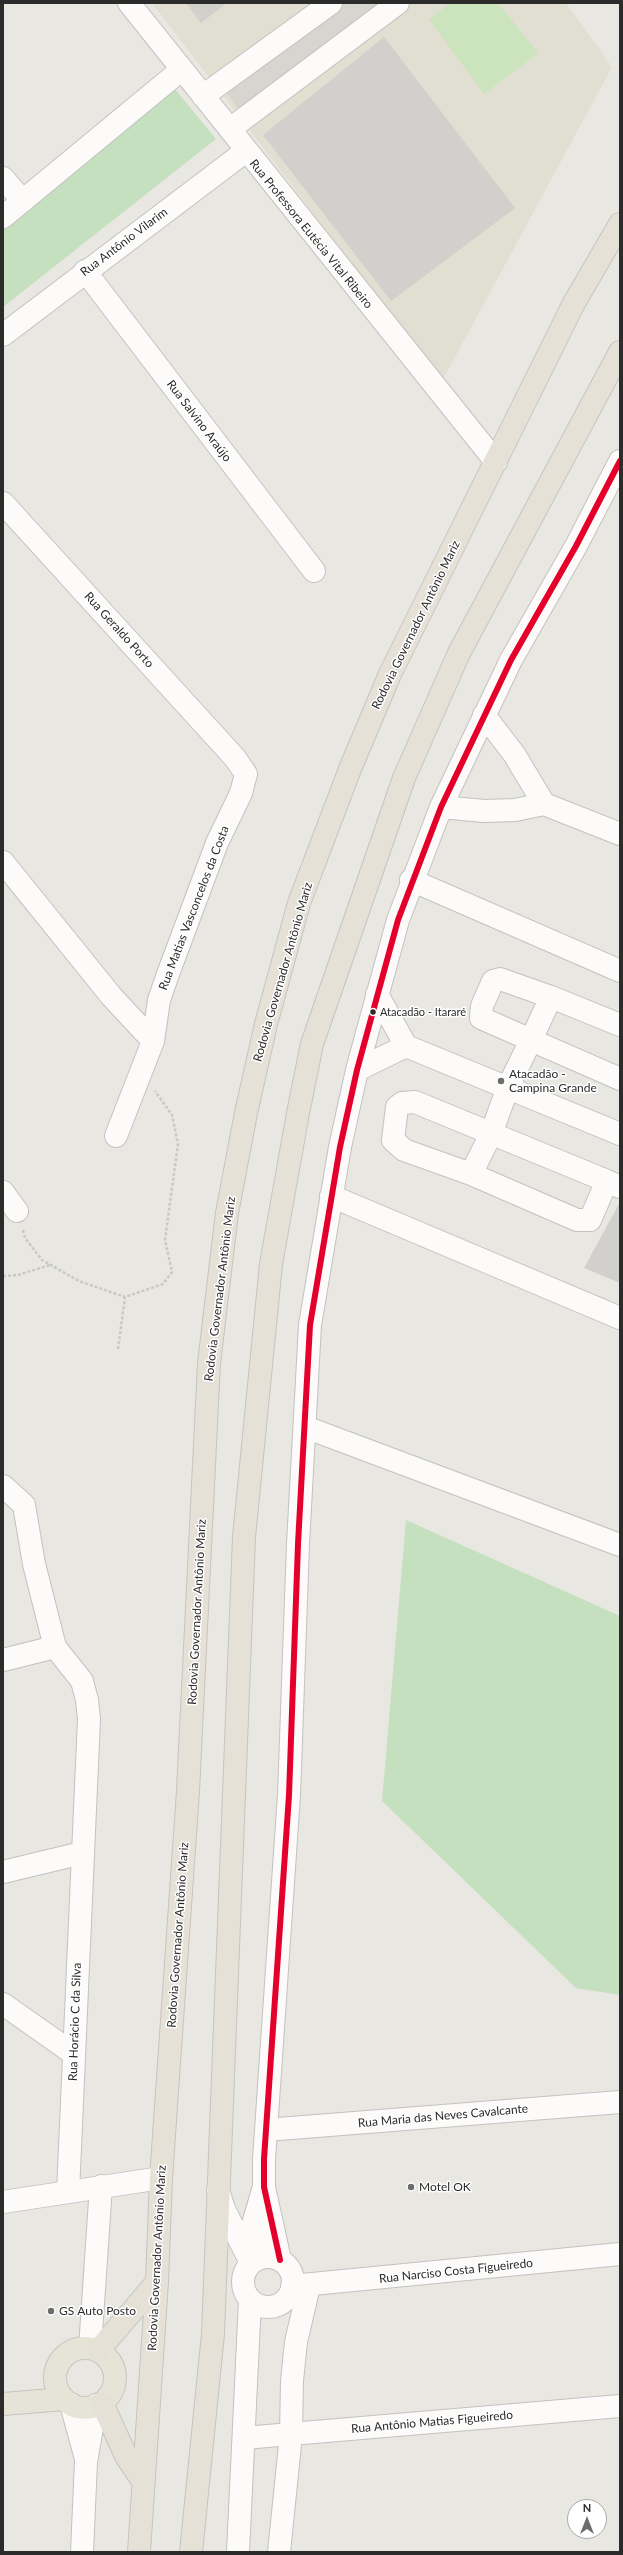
<!DOCTYPE html>
<meta charset="utf-8">
<style>
body{margin:0}
#map{position:relative;width:623px;height:2555px;overflow:hidden;background:#e8e7e1;font-family:Lato,sans-serif}
canvas{display:block}
.frame{position:absolute;inset:0;border:4px solid #2b2b2b;pointer-events:none}
.north{position:absolute;left:567px;top:2499px;width:40px;height:40px;box-sizing:border-box;background:#fff;border:1px solid #aaa;border-radius:50%;rotate:0deg;font-size:11px;font-weight:700;line-height:16px;text-align:center;color:#2b2b2b}
.north::after{content:'';display:block;margin:auto;width:14px;height:18px;background:#6d6d6b;clip-path:polygon(50% 0,100% 100%,50% 72%,0 100%)}
</style>
<div id="map">
<canvas width="623" height="2555"></canvas>
<div class="frame"></div>
<div class="north">N</div>
</div>
<script>
const ctx = document.querySelector('canvas').getContext('2d');
ctx.lineJoin = 'round';
function paint(path, color) { ctx.fillStyle = color; ctx.fill(path, 'evenodd'); }
const toPath = rows => new Path2D(rows.map(r => 'M' + r).join(''));
function trace(path, color, width, dash) { ctx.strokeStyle = color; ctx.lineWidth = width; ctx.lineCap = dash ? 'butt' : 'round'; ctx.setLineDash(dash || []); ctx.stroke(path); }
function label(font, color, halo, rows, align = 'center') {
  ctx.font = font + ' Lato,sans-serif'; ctx.lineWidth = 3; ctx.setLineDash([]); ctx.textBaseline = 'middle'; ctx.strokeStyle = halo; ctx.fillStyle = color; for (const [text, x, y, turn = 0] of rows) {
    ctx.save(); ctx.translate(x, y); ctx.rotate((+turn || 0) * Math.PI / 180); ctx.textAlign = isNaN(turn) ? turn : align; if (halo) ctx.strokeText(text, 0, 0); ctx.fillText(text, 0, 0); ctx.restore();
  }
}
const education = toPath([
 [152,3,566,3,612,67,442,381]
]);
const green = toPath([
 [174,88,216,139,3,307,3,225],
 [406,1520,620,1616,620,1995,576,1988,382,1801]
]);
const pitch = toPath([
 [450,3,498,3,538,53,484,94,429,19]
]);
const plaza = toPath([
 [339,3,391,3,243,114,222,87]
]);
const building = toPath([
 [186,3,227,3,201,23],
 [384,37,515,208,391,301,263,135],
 [620,1202,620,1283,584,1268]
]);
const path = toPath([
 [23,1230,25,1238,42,1260,79,1281,125,1297],
 [3,1276,18,1275,50,1265],
 [118,1349,125,1297,163,1284,172,1272,165,1240,178,1144,172,1115,155,1091]
]);
const minor = toPath([
 [129,3,496,462],
 [203,96,331,3],
 [230,129,398,3],
 [3,178,23,201],
 [3,217,181,70],
 [85,271,314,571],
 [3,335,246,151],
 [3,503,235,758,246,774,241,793,217,843,168,974,159,1000,153,1041,116,1136],
 [484,715,514,754,544,804],
 [441,807,484,811,515,810,544,804,620,834],
 [3,862,112,997,153,1041],
 [411,880,620,971],
 [377,994,406,1046,620,1134],
 [551,997,620,1025],
 [357,1070,406,1046],
 [471,1174,491,1134,508,1087,531,1040,551,997,500,979,493,981,482,1006,481,1018,531,1040,620,1079],
 [607,1181,590,1220,577,1220,471,1174,404,1150,393,1140,397,1107,402,1103,415,1102,607,1181,620,1187],
 [3,1192,17,1211],
 [331,1196,620,1318],
 [305,1427,620,1545],
 [3,1486,24,1505,34,1564,55,1647,82,1681,87,1700,89,1719,68,2192],
 [3,1660,55,1647],
 [3,1872,82,1853],
 [3,2004,74,2054],
 [266,2130,620,2102],
 [218,2190,224,2209,251,2263],
 [3,2202,161,2178],
 '243 2282a25 25 0 1 1 50 0a25 25 0 1 1-50 0Z',
 [256,2260,253,2224,263,2190],
 [280,2260,264,2187,264,2159,289,1795,298,1544,310,1325,340,1147,357,1070,398,920,441,807,511,660,576,546,620,461],
 [292,2286,620,2254],
 [90,2348,101,2186],
 [71,2404,85,2455],
 [244,2438,620,2406],
 [82,2552,86,2462,96,2405],
 [238,2552,250,2300],
 [279,2552,291,2435,292,2381,296,2342,309,2286]
]);
const major = toPath([
 '55 2378a30 30 0 1 1 60 0a30 30 0 1 1-60 0Z',
 [3,2404,64,2399]
]);
const highway = toPath([
 [98,2351,157,2282],
 [102,2403,126,2456,142,2480],
 [139,2552,157,2282,161,2178,188,1791,209,1363,227,1213,246,1113,266,1024,299,903,350,769,390,674,574,303,620,224],
 [191,2552,213,2334,244,1537,271,1264,298,1113,312,1044,404,778,459,653,620,352]
]);
const bus1 = toPath([
 [280,2260,264,2187,264,2159,289,1795,298,1544,310,1325,340,1147,357,1070,398,920,441,807,511,660,576,546,620,461]
]);
const markers = [
 [373,1012,3.5,"#2b2b2b"],
 [501,1081,4,"#6d6d6b"],
 [411,2187,4,"#6d6d6b"],
 [51,2311,4,"#6d6d6b"]
];
const busNames = [
 ["Atacadão - Itararé",380,1012]
];
const streetNames = [
 ["Rua Professora Eutécia Vital Ribeiro",311,234,51],
 ["Rua Antônio Vilarim",124,242,-37],
 ["Rua Salvino Araújo",199,421,53],
 ["Rodovia Governador Antônio Mariz",416,625,-64],
 ["Rua Geraldo Porto",119,630,48],
 ["Rua Matias Vasconcelos da Costa",194,908,-69],
 ["Rodovia Governador Antônio Mariz",283,972,-74],
 ["Rodovia Governador Antônio Mariz",220,1289,-83],
 ["Rodovia Governador Antônio Mariz",197,1612,-87],
 ["Rodovia Governador Antônio Mariz",178,1935,-86],
 ["Rua Horácio C da Silva",75,2022,-88],
 ["Rua Maria das Neves Cavalcante",443,2116,-5],
 ["Rodovia Governador Antônio Mariz",157,2258,-87],
 ["Rua Narciso Costa Figueiredo",456,2271,-6],
 ["Rua Antônio Matias Figueiredo",432,2422,-5]
];
const poiNames = [
 ["Atacadão -",509,1074],
 ["Campina Grande",509,1088],
 ["Motel OK",419,2187],
 ["GS Auto Posto",59,2311]
];
paint(education, '#e1dfd1');
paint(green, '#c5e0be');
paint(pitch, '#cce4bd');
paint(plaza, '#d6d5d0');
paint(building, '#d1d0cc');
trace(minor, '#c2c2c1', 24);
trace(major, '#c5c4c2', 24);
trace(highway, '#c5c4c2', 24);
trace(path, '#c8c8c7', 2.5, [3, 2]);
trace(minor, '#fcfbfa', 22);
trace(major, '#e5e4d6', 22);
trace(highway, '#e6e1d6', 22);
trace(bus1, '#e4002b', 6);
for (const [x, y, r, color] of markers) { const dot = new Path2D(); dot.arc(x, y, r, 0, 2 * Math.PI); ctx.fillStyle = color; ctx.fill(dot); trace(dot, '#fff', 1.5); }
label('11px', '#2b2b2b', '#fff', busNames, 'left');
label('12px', '#2b2b2b', '#fff', streetNames);
label('12px', '#2b2b2b', '#fff', poiNames, 'left');
</script>
